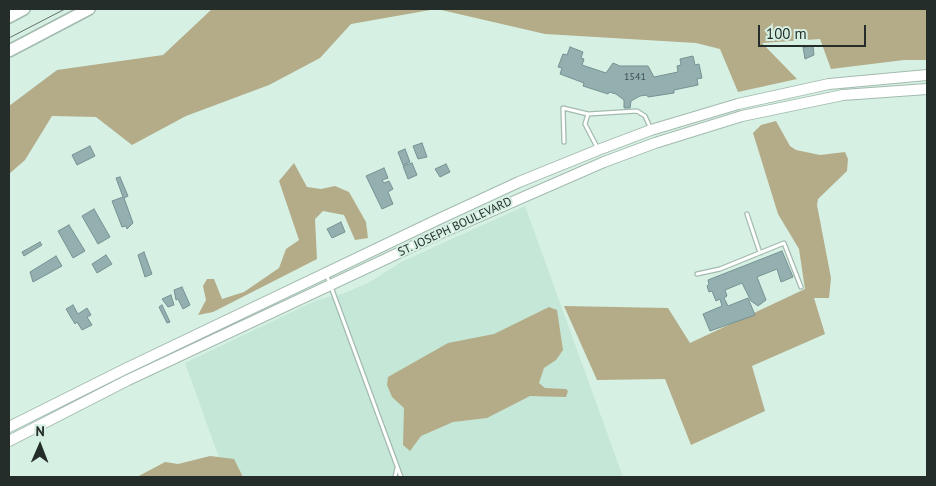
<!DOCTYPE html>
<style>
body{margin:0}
#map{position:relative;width:936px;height:486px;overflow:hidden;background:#d6f0e3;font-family:"PT Sans",sans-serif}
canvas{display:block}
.frame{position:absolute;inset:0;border:10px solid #242d29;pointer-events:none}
.north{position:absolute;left:15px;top:421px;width:50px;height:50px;-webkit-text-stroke:4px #d6f0e3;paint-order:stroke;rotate:1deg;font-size:14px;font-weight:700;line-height:20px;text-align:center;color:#242d29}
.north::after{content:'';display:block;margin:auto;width:18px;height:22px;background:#242d29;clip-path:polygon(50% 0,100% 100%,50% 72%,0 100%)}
.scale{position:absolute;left:758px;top:25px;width:108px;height:22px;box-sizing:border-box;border:2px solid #242d29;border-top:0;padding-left:6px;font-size:15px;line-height:18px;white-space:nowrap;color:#242d29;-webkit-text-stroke:4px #d6f0e3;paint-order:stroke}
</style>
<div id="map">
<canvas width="936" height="486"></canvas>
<div class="frame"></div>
<div class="north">N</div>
<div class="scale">100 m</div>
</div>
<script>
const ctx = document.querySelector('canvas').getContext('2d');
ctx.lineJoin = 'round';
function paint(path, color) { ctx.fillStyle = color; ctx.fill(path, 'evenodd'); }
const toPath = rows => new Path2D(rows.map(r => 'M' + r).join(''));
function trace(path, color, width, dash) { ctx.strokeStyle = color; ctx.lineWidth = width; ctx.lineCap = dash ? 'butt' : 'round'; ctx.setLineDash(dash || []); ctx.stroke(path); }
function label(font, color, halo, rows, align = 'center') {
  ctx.font = font + ' "PT Sans",sans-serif'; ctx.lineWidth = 4; ctx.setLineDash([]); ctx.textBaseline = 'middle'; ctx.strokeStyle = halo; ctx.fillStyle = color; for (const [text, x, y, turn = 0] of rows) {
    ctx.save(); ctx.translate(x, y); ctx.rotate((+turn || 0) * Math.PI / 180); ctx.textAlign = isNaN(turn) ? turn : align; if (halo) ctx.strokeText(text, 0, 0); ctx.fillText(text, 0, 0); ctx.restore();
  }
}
const built = toPath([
 [525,206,623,477,226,477,185,363,317,300,345,293,370,282,403,261]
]);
const forest = toPath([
 [212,9,436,9,351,24,320,58,269,85,186,116,132,145,96,117,52,116,25,160,9,174,9,106,57,70,163,55],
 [437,9,927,9,927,60,904,60,831,69,820,39,762,43,797,79,738,92,720,49,696,43,545,34],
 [776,121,790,146,796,150,820,155,845,152,848,159,847,171,818,199,817,205,831,278,829,298,814,298,825,334,752,366,765,411,691,445,665,379,597,380,564,306,668,308,690,343,805,289,799,249,778,214,753,133,761,125],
 [294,163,307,187,321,189,335,186,349,192,366,222,368,238,355,240,344,215,323,211,315,219,317,259,213,312,198,315,206,300,203,286,207,279,214,279,222,299,244,292,279,268,286,249,299,240,279,181],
 [549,307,557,310,563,350,556,360,544,368,539,383,545,388,566,389,568,391,566,397,530,396,487,418,453,422,421,436,410,451,403,445,404,408,392,397,387,385,388,377,448,343,494,334],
 [210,456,234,459,243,477,137,477,165,462,178,464]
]);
const building = toPath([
 [813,46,814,55,805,59,803,47,813,46],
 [570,47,583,52,581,58,584,59,582,65,606,73,613,63,620,66,648,66,654,77,678,72,677,66,681,65,680,59,693,56,695,65,699,64,702,78,697,79,698,85,674,90,674,93,648,97,647,95,640,96,631,101,630,108,624,108,624,100,616,94,609,92,608,94,583,86,584,83,560,74,562,68,558,67,563,54,567,55,570,47],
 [422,143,427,157,418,159,413,146,422,143],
 [90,146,95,156,77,165,72,155,90,146],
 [405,149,410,162,403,165,398,152,405,149],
 [412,163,417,175,408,179,403,166,412,163],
 [446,164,450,172,440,177,435,169,446,164],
 [384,168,388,178,382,180,384,183,389,181,393,189,388,192,393,204,382,209,366,176,384,168],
 [120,177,128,196,124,198,133,223,127,229,126,226,122,227,112,201,123,197,116,178,120,177],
 [94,209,110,237,98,244,82,216,94,209],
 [341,222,345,232,332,238,327,229,341,222],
 [69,225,85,251,73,258,58,231,69,225],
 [40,242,42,245,24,256,22,252,40,242],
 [782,251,793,277,781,282,777,269,757,277,766,300,758,306,751,301,742,283,725,290,727,296,724,298,728,306,748,298,755,315,710,331,703,314,722,306,720,299,716,301,712,291,709,292,707,286,709,284,708,280,782,251],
 [144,252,152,274,145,277,138,255,144,252],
 [106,255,112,264,97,273,92,264,106,255],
 [56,256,62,266,33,282,30,272,56,256],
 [182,287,190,305,183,309,178,299,176,300,174,290,182,287],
 [171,295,174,305,168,307,162,299,171,295],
 [73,305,78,314,87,308,91,315,87,317,92,325,82,330,77,322,75,324,66,309,73,305],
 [162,305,170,322,167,323,159,307,162,305]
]);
const lane = toPath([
 [564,142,563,108,588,114],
 [598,149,585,124,588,114,637,111,645,116,650,127],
 [747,214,760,253],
 [697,274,720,269,784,243,801,287],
 [327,276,401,477],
 [395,477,397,468]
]);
const primary = toPath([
 [9,427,123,370,439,219,519,182,598,150,651,130,738,104,829,84,927,75],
 [9,441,128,380,439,234,604,162,655,143,742,116,843,95,927,89]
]);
const highway = toPath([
 [9,17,24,9],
 [9,51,89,9]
]);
const tram = toPath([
 [9,38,65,9]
]);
const numberNames = [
 ["1541",635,77]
];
const streetNames = [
 ["ST. JOSEPH BOULEVARD",455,227,-25]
];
paint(built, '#c5e7d7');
paint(forest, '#b4ac88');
paint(building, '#93afb0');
trace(building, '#769192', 1);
trace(lane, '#a3bbaf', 5.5);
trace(primary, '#a3bbaf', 12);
trace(highway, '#a3bbaf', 14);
trace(lane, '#fff', 3);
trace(primary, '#fff', 10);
trace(highway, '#fff', 11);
trace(tram, '#627069', 1);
label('10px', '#404e4b', null, numberNames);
label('12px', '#242d29', '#d6f0e3', streetNames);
</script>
